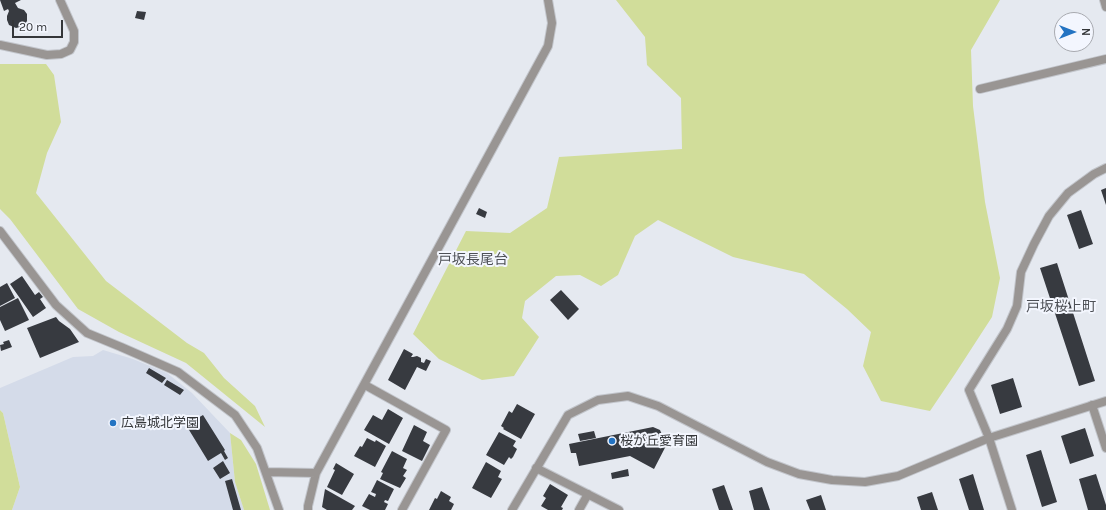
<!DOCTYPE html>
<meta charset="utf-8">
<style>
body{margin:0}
#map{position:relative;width:1106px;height:510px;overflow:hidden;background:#e5e9f0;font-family:Karla,sans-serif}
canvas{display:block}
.north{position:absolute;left:1054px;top:12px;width:40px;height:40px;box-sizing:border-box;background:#f3f6fe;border:1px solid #a7a9af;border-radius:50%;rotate:90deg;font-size:11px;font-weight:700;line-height:16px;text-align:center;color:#343639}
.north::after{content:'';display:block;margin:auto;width:14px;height:18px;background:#2373c2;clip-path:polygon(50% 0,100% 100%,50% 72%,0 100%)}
.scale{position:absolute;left:12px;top:20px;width:51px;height:18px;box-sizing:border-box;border:2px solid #343639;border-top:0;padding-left:5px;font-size:12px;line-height:14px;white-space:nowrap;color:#343639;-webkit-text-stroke:3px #f3f6fe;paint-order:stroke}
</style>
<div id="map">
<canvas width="1106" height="510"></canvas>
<div class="north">N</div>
<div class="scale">20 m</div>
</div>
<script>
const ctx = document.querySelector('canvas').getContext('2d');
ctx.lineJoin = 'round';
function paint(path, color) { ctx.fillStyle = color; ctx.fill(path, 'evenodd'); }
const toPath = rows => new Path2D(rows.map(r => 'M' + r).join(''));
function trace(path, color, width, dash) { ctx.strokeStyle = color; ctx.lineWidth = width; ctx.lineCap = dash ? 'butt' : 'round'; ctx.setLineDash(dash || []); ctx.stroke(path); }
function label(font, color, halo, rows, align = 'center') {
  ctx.font = font + ' Karla,"Noto Sans JP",sans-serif'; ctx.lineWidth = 4; ctx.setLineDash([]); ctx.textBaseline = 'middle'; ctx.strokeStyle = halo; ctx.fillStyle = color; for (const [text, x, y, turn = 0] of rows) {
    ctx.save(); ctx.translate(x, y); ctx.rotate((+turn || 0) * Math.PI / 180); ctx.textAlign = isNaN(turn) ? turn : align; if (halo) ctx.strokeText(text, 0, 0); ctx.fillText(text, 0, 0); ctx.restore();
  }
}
const built = toPath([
 [103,350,133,359,167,373,192,393,230,433,235,482,244,510,12,510,20,487,3,413,0,410,0,388,73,357,93,356]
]);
const green = toPath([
 [616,0,1000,0,971,50,973,106,985,202,1000,278,992,317,955,374,930,411,881,401,863,366,871,332,847,309,804,274,733,257,658,220,635,236,618,275,601,286,580,275,556,276,525,301,522,318,539,337,514,376,482,380,439,359,413,334,466,231,510,233,547,208,559,157,682,149,681,98,647,65,645,37],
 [0,64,46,64,54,75,61,122,47,153,36,193,106,281,187,343,204,353,224,378,255,406,265,427,186,363,119,332,78,309,10,219,0,209],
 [0,410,3,413,20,487,12,510,0,510],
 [230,433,241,440,256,464,270,510,244,510,235,482]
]);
const building = toPath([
 [0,0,21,0,15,3,18,8,24,10,27,14,27,21,24,26,16,28,9,25,7,20,7,16,9,11,8,9,4,11],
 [137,11,146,12,144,20,135,18],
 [1106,188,1106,205,1101,190],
 [479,208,487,212,485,218,476,214],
 [1081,210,1093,244,1079,249,1067,215],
 [1057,263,1095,381,1079,386,1040,268],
 [22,276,35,295,39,292,43,297,40,299,46,308,33,317,10,284],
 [7,283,15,298,0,306,0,287],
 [561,290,579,309,568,320,550,300],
 [18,298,29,320,5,331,0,320,0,307],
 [56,317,59,321,70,329,79,342,40,358,27,328],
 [9,340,12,347,1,351,0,345,4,344,3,342],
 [404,349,413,354,411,357,413,357,417,356,421,358,421,362,424,363,426,359,431,361,426,371,417,367,405,390,388,380],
 [149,368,166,378,162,383,146,373],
 [1013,378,1022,407,1000,414,991,385],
 [167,380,184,390,180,395,164,385],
 [517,404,535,414,521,439,503,429,504,428,501,426,509,411,512,413],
 [388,409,403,418,389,444,364,430,373,415,382,420],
 [203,415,225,450,224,451,228,458,225,460,221,453,208,461,186,425],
 [414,425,427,432,423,441,430,445,422,461,402,451],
 [653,427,660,430,663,437,669,440,654,469,630,456,579,466,576,453,571,453,569,444],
 [1085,428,1094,456,1070,464,1061,436],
 [594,431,596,438,580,441,578,434],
 [499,432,516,441,513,446,517,449,513,457,511,459,509,457,504,465,486,455],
 [367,438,375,442,376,440,386,446,375,467,354,456,360,446,362,447],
 [1041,450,1057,502,1042,507,1026,455],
 [392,451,407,459,403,468,407,470,403,476,406,478,400,488,380,479,383,473,381,472],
 [223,461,230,473,220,479,213,468],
 [486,462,501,471,498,477,502,479,491,498,472,488],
 [336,463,354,474,342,495,327,487,335,470,333,469],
 [628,469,629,476,612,479,611,473],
 [973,474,984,510,969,510,959,479],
 [1096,474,1106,505,1106,510,1088,510,1079,479],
 [232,479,241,510,233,510,225,481],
 [377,480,394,489,388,501,385,500,384,502,388,504,385,510,370,510,362,506,369,494,375,497,376,494,371,492],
 [550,484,568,495,561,507,563,508,562,510,548,510,541,506,546,498,543,496],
 [724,485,733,510,719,510,712,489],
 [762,487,770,510,754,510,749,491],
 [325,489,355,506,352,510,327,510,322,507],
 [441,491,451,497,449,501,454,504,451,510,429,510,435,498,437,499],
 [932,492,938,510,921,510,917,497],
 [821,495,826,510,810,510,806,500]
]);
const minor = toPath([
 [1104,0,1106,7],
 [0,45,47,55,61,54,70,50,74,42,74,31,60,0],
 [980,89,1106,59],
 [0,231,56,305,87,333,121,347,178,372,235,415,257,448,279,510],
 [365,385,446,430,402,510],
 [1092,405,1106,448],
 [536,468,619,510],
 [266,472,316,473],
 [308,510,308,506,316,473,548,46,552,23,548,0],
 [512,510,568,415,598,400,628,396,658,406,767,462,799,474,832,480,865,482,898,476,989,438],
 [579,510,588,494],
 [1012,510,989,438,969,390,1007,329,1017,306,1021,272,1034,244,1049,216,1068,193,1094,174,1106,168]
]);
const tertiary = toPath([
 [989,438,1106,401]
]);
const markers = [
 [113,423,4,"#2373c2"],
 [612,441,4,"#2373c2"]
];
const poiNames = [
 ["広島城北学園",121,423],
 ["桜が丘愛育園",620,441]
];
const neighbourhoodNames = [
 ["戸坂長尾台",473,260],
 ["戸坂桜上町",1061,307]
];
paint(built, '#d4dbe9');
paint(green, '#d1dd9a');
paint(building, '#373a40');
trace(minor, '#c2c5cb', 10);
trace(tertiary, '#c2c5cb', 10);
trace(minor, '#999593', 8);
trace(tertiary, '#999593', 8);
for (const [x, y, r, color] of markers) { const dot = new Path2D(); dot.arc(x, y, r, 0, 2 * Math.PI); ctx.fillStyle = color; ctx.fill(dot); trace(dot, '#f3f6fe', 1.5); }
label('13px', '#343639', '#f3f6fe', poiNames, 'left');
label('14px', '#4d5056', '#f3f6fe', neighbourhoodNames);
</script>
